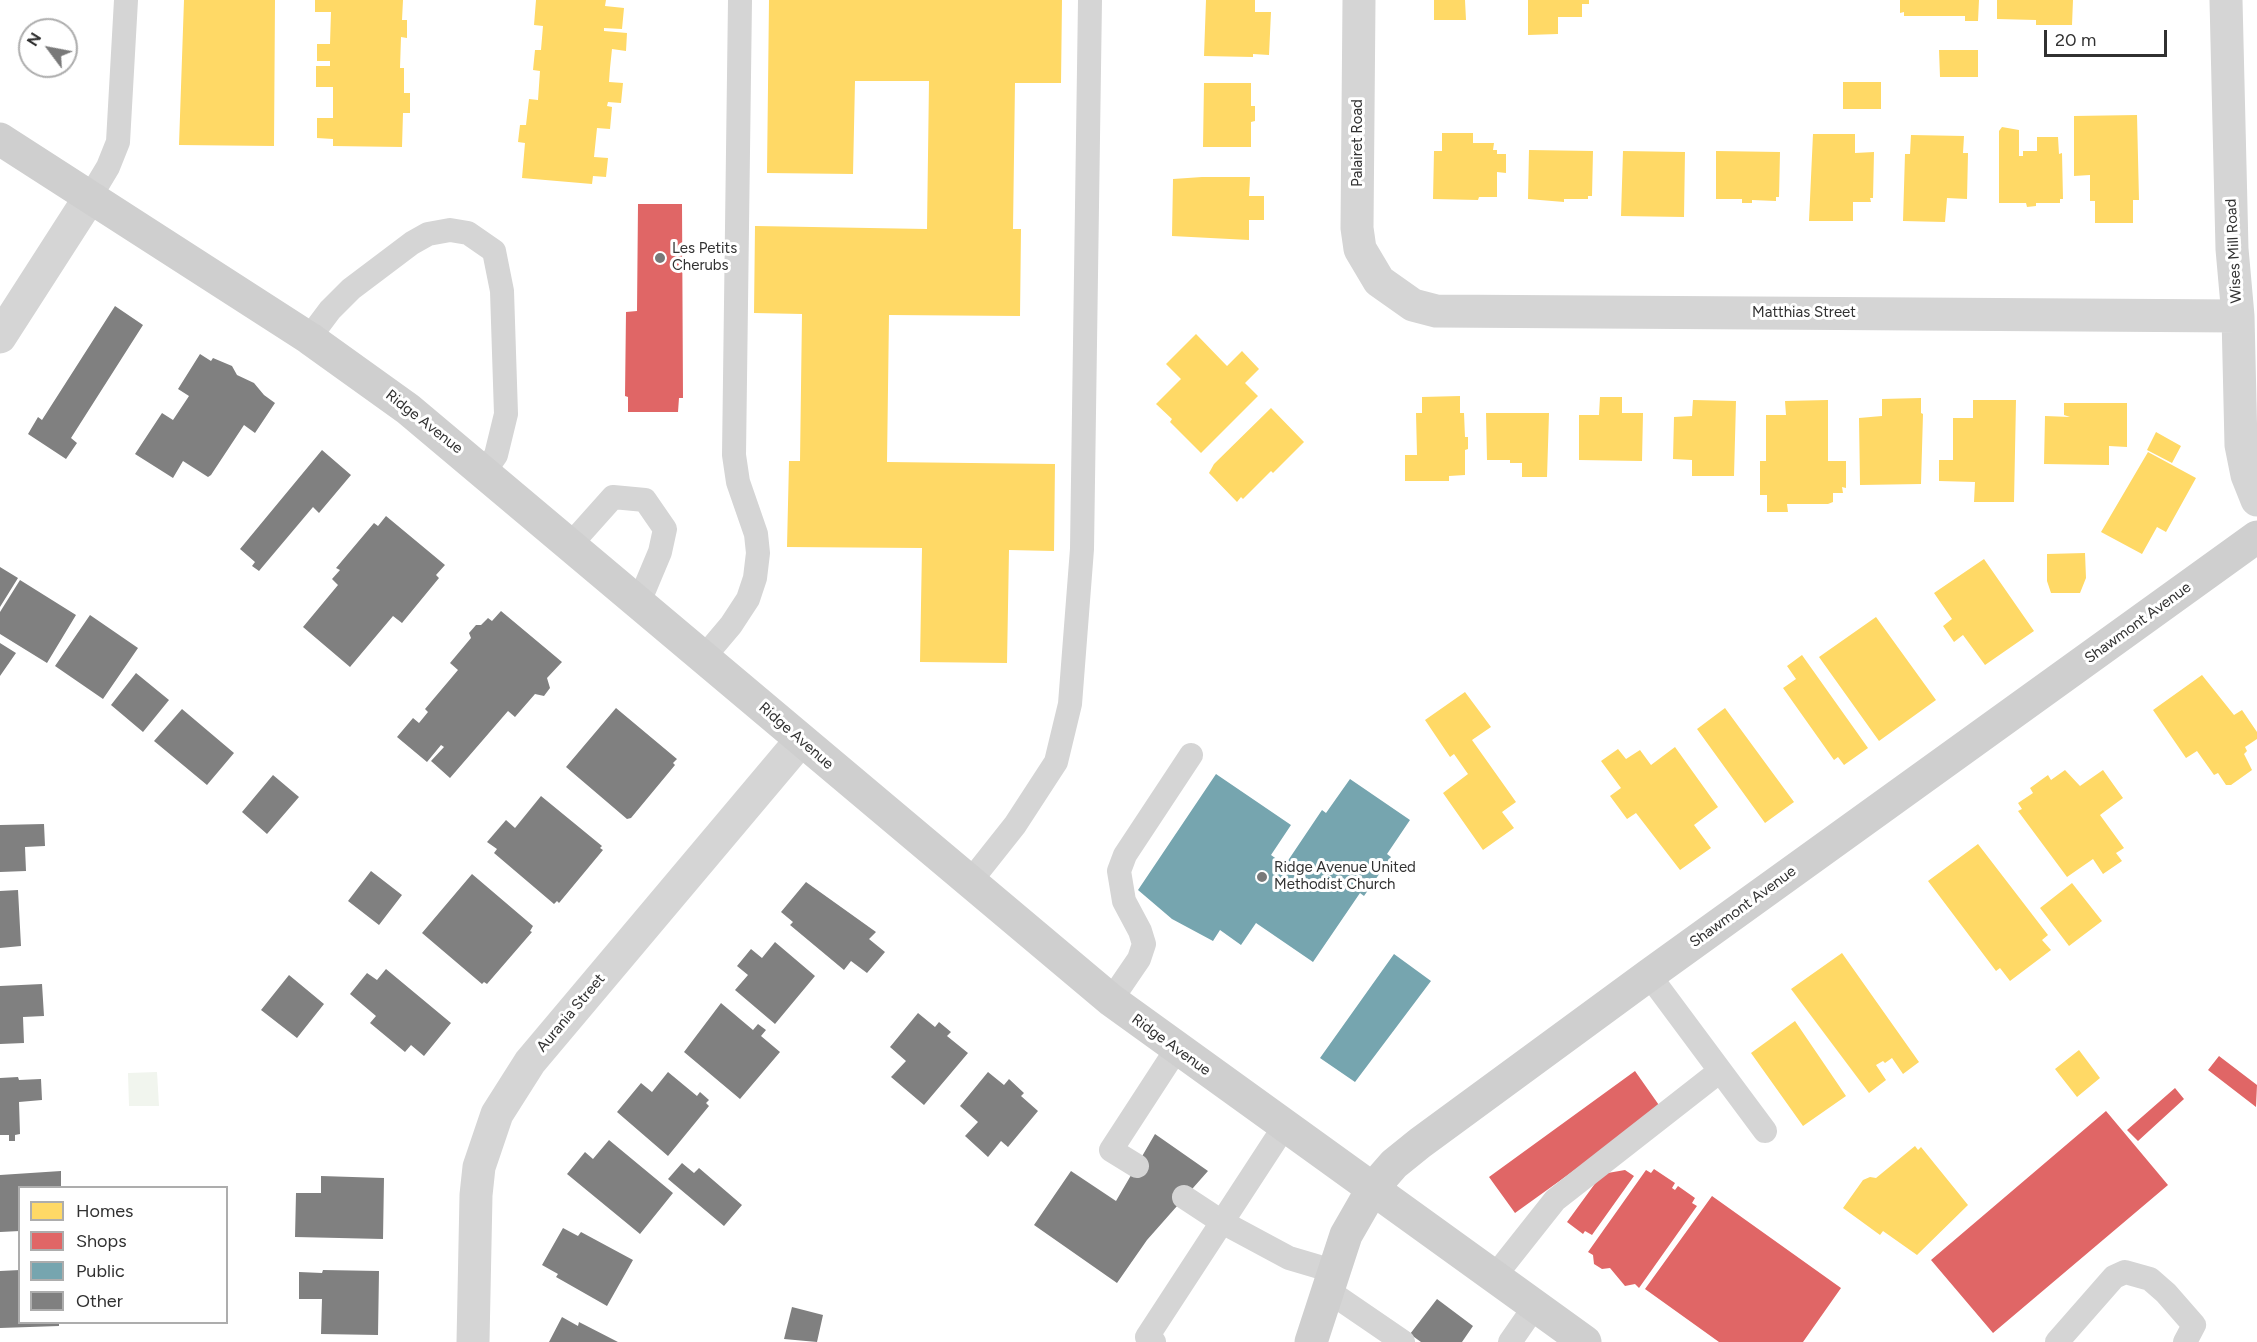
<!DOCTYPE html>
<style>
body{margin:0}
#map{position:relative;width:2257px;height:1342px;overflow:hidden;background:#fff;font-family:Figtree,sans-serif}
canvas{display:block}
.legend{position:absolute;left:18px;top:1186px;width:210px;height:138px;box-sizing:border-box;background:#fff;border:2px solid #adadad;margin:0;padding:8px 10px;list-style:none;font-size:18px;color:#313131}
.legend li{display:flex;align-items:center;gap:12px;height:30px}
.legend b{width:30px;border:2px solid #adadad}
.north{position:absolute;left:18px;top:18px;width:60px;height:60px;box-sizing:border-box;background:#fff;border:2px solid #adadad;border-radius:50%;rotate:302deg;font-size:16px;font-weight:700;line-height:24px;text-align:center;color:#313131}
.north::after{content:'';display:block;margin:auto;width:21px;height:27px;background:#797979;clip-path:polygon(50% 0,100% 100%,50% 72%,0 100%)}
.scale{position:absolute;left:2044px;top:30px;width:123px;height:27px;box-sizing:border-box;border:3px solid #313131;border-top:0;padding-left:8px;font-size:18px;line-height:21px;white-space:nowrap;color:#313131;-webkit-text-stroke:4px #fff;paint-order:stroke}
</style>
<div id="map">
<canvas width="2257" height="1342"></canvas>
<ul class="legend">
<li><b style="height:16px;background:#ffd966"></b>Homes</li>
<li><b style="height:16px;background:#e06666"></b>Shops</li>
<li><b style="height:16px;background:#76a5af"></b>Public</li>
<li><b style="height:16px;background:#808080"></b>Other</li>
</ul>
<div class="north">N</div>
<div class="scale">20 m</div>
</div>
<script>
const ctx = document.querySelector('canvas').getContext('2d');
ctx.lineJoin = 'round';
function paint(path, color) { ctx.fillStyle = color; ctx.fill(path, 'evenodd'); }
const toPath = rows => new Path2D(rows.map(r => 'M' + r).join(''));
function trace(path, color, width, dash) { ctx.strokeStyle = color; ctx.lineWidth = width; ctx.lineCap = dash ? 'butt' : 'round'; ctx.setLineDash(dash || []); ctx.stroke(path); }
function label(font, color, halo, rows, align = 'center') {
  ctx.font = font + ' Figtree,sans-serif'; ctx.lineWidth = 6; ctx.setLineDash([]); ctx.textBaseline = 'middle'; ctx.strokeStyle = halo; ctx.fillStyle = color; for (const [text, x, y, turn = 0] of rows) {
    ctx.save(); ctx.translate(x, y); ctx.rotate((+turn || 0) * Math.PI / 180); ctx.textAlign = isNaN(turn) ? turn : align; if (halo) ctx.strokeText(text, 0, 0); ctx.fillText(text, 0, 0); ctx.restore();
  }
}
const green = toPath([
 [157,1072,159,1106,129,1106,128,1073]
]);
const homes = toPath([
 [184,0,275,0,274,146,179,145],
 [315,0,403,0,402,20,407,20,407,38,401,37,400,68,404,68,404,93,410,93,410,113,403,113,402,147,333,146,333,139,317,138,317,118,333,118,333,87,316,87,316,66,330,66,330,61,317,61,317,44,330,44,331,12,315,12],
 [536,0,606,0,605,6,624,8,622,29,604,28,604,31,627,33,626,51,612,49,610,68,609,82,623,83,621,103,608,102,607,106,612,107,610,129,597,128,594,157,608,158,606,177,593,176,592,184,522,178,525,143,518,142,520,125,526,125,529,99,538,100,540,71,533,70,535,50,541,50,543,26,534,25],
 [769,0,1062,0,1061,83,1015,83,1013,229,1021,229,1020,316,889,315,887,462,1055,464,1054,551,1009,550,1007,663,920,662,922,548,787,547,789,461,800,461,802,314,754,313,755,226,927,229,929,81,855,81,853,174,767,173],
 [1206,0,1255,0,1255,12,1271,12,1269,55,1253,54,1253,57,1204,56],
 [1434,0,1465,0,1466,20,1434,20],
 [1528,0,1589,0,1589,4,1582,4,1582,17,1558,17,1558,34,1528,35],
 [1900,0,1979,0,1978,21,1965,21,1965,16,1904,16,1904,12,1900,13],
 [1997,0,2073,0,2072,25,2036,25,2036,20,1997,19],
 [1939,50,1978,50,1978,77,1940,77],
 [1843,82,1881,82,1881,109,1843,109],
 [1204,83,1251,83,1251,106,1255,106,1255,121,1251,122,1251,147,1203,147],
 [2137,115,2139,200,2133,200,2133,223,2095,223,2095,201,2090,201,2090,175,2074,176,2074,116],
 [2002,127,2019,130,2019,156,2023,156,2023,151,2037,151,2037,137,2058,137,2059,154,2062,153,2063,199,2060,199,2060,203,2036,203,2036,206,2027,207,2026,203,1999,203,1999,131],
 [1442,133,1473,133,1473,143,1494,143,1493,150,1497,150,1497,154,1506,154,1506,173,1497,172,1497,197,1479,197,1478,200,1433,199,1434,151,1442,151],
 [1813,134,1855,134,1855,153,1874,152,1873,198,1870,198,1871,202,1853,202,1853,221,1809,221],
 [1911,135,1964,136,1963,153,1968,153,1967,199,1947,198,1945,222,1903,221,1905,154,1910,154],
 [1529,150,1593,151,1592,196,1588,196,1588,199,1564,199,1564,202,1528,199],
 [1623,151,1685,152,1684,217,1621,216],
 [1716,151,1780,152,1779,197,1776,197,1776,201,1752,200,1752,203,1742,203,1742,199,1716,199],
 [1202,177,1250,177,1249,196,1264,196,1264,220,1249,220,1249,240,1172,236,1173,179],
 [1196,334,1227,366,1242,351,1259,369,1245,383,1258,396,1201,453,1170,422,1172,419,1156,404,1181,379,1166,364],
 [1460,396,1460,413,1464,413,1465,437,1468,437,1468,449,1465,450,1465,475,1449,476,1449,481,1405,481,1405,455,1417,455,1416,413,1422,413,1422,397],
 [1600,397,1622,397,1622,413,1643,413,1642,461,1579,460,1579,415,1599,415],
 [1921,398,1921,413,1923,414,1921,484,1860,485,1859,418,1882,416,1882,399],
 [1693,400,1736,401,1734,476,1692,476,1692,460,1673,459,1674,417,1692,416],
 [1828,400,1828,461,1846,461,1846,488,1842,487,1843,493,1833,493,1833,502,1828,504,1787,504,1788,512,1767,512,1767,495,1760,495,1760,461,1766,461,1766,415,1786,415,1785,401],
 [1973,400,2016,400,2014,502,1974,502,1975,482,1939,481,1939,460,1953,460,1953,418,1973,418],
 [2064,403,2127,403,2127,447,2109,446,2109,465,2044,464,2045,416,2070,417,2064,415],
 [1271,408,1304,442,1273,473,1271,471,1243,499,1241,497,1237,502,1209,473,1214,464],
 [1486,413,1549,413,1547,477,1522,477,1522,463,1510,463,1510,460,1487,460],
 [2156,432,2181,446,2172,463,2147,450],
 [2148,452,2196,478,2166,532,2157,527,2142,554,2101,532],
 [2085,553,2086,578,2080,593,2051,593,2047,581,2047,554],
 [1984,559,2034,631,1985,665,1963,635,1954,642,1943,626,1952,619,1934,593],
 [1876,617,1936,700,1879,741,1819,657],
 [1802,655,1868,748,1844,765,1838,757,1834,760,1783,688,1796,679,1787,666],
 [2202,675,2234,715,2242,710,2257,732,2257,739,2245,747,2247,751,2244,754,2252,770,2231,785,2226,785,2218,773,2214,775,2197,751,2186,758,2153,710],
 [1465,692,1491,727,1472,740,1516,802,1502,812,1514,828,1483,850,1443,793,1468,774,1454,754,1450,757,1425,720],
 [1725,708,1794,802,1765,823,1697,729],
 [1675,747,1718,807,1694,825,1711,848,1680,870,1636,813,1627,819,1610,796,1621,788,1601,761,1618,749,1626,759,1640,750,1651,765],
 [2065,770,2080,786,2103,770,2123,798,2100,815,2124,848,2116,853,2122,861,2103,874,2093,859,2067,877,2018,811,2022,809,2018,803,2033,793,2030,788,2048,775,2051,780],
 [1978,844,2048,935,2042,940,2051,950,2010,981,2000,968,1996,971,1928,881],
 [2072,883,2102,921,2069,946,2040,908],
 [1842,953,1919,1062,1903,1074,1892,1058,1885,1063,1883,1061,1876,1065,1886,1080,1869,1093,1791,989],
 [1795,1021,1846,1096,1803,1126,1751,1053],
 [2079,1050,2100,1078,2077,1097,2055,1069],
 [1915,1146,1918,1150,1921,1147,1968,1205,1917,1255,1883,1231,1880,1235,1843,1208,1863,1180,1870,1177,1876,1178]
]);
const shops = toPath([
 [638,204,682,204,683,398,679,398,678,412,628,412,628,397,625,396,626,312,637,311],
 [2219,1056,2257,1085,2256,1107,2208,1070],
 [1635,1071,1661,1108,1515,1213,1489,1177],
 [2175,1088,2184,1099,2138,1141,2127,1130],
 [2106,1111,2168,1185,1993,1333,1931,1260],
 [1654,1169,1675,1183,1672,1188,1675,1190,1678,1186,1695,1198,1692,1203,1697,1206,1639,1288,1635,1284,1625,1286,1610,1268,1602,1269,1594,1264,1593,1255,1588,1252,1646,1170,1651,1173],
 [1625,1170,1634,1176,1592,1235,1585,1231,1583,1234,1567,1222,1602,1174],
 [1712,1196,1841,1288,1803,1342,1719,1342,1645,1289]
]);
const public = toPath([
 [1216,774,1291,825,1271,855,1285,865,1322,810,1326,813,1350,779,1410,820,1387,854,1391,857,1364,896,1360,893,1313,962,1256,923,1241,945,1220,930,1213,941,1172,919,1138,890],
 [1394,954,1431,981,1355,1082,1320,1058]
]);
const building = toPath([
 [115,306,143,325,71,438,77,443,66,459,28,434,38,417,42,420],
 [200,354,211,361,213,358,232,366,237,375,254,383,264,395,275,403,255,433,244,425,211,475,208,477,183,461,173,478,135,454,162,413,173,420,189,396,178,389],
 [322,450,351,475,319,513,313,507,259,571,252,566,255,562,240,549],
 [386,516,445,565,436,575,439,578,402,623,393,616,350,667,303,627,338,585,332,579,340,570,336,568,374,523,378,526],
 [0,567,18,578,0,607],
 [20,580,76,615,47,663,0,634,0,612],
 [501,611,562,662,547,678,550,688,544,696,535,694,515,717,508,711,450,778,431,761,444,747,441,745,427,762,397,737,413,718,419,723,428,712,425,709,458,670,450,663,471,638,469,633,476,625,481,625,488,618,492,621],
 [90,615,138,648,103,699,55,666],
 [0,643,16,653,0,676],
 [136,673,169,700,143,732,111,705],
 [616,708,677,759,673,763,675,765,631,818,627,819,566,767],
 [182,709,234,753,207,785,154,741],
 [273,775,299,797,267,834,242,812],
 [541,796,602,846,600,848,603,850,559,903,557,901,554,904,494,853,497,849,487,842,506,820,515,828],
 [44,824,45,846,25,847,26,871,0,872,0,825],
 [371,871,402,895,379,925,348,901],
 [472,874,533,926,530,931,532,932,487,984,484,982,482,984,422,933],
 [806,882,876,932,869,939,885,952,867,973,851,961,844,970,790,925,793,922,781,912],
 [18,890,21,946,0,948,0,891],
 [775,942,815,976,775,1024,735,990,748,975,737,966,751,949,762,958],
 [386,969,451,1023,424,1056,411,1045,405,1052,370,1023,376,1016,350,994,367,973,377,980],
 [289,975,324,1004,297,1038,261,1010],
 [42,984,44,1016,23,1017,24,1043,0,1044,0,986],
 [721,1003,753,1030,758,1024,766,1030,761,1036,780,1052,740,1099,684,1052],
 [918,1013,935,1027,939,1022,951,1032,947,1036,968,1053,924,1105,891,1077,906,1061,890,1047],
 [668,1072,697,1096,700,1092,709,1100,706,1103,709,1106,668,1156,617,1112,641,1083,652,1092],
 [988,1072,1004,1085,1009,1079,1024,1093,1021,1096,1038,1111,1008,1147,1001,1141,988,1157,965,1136,978,1122,960,1106],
 [18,1077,19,1080,41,1079,42,1100,19,1102,20,1134,15,1135,15,1141,9,1141,9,1135,0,1135,0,1078],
 [1155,1134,1208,1171,1147,1240,1117,1283,1034,1225,1071,1171,1116,1201],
 [609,1140,673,1193,640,1234,567,1174,585,1152,593,1159],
 [682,1163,694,1173,699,1168,742,1205,724,1226,668,1179],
 [61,1171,61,1188,20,1188,20,1231,0,1232,0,1175],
 [321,1176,384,1178,383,1239,295,1237,296,1193,321,1193],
 [563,1228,578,1236,581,1232,633,1260,607,1306,556,1277,558,1274,542,1265],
 [20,1270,20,1322,59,1322,59,1326,0,1328,0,1271],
 [323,1270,379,1271,378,1335,321,1334,322,1299,299,1299,299,1272,322,1273],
 [1437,1299,1473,1326,1462,1342,1421,1342,1410,1334],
 [792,1307,823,1315,817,1342,784,1339],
 [562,1317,578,1326,579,1322,618,1342,549,1342]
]);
const lane = toPath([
 [90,197,108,167,118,142,126,0],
 [309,338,330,310,351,289,412,243,428,234,450,230,468,233,494,251,502,291,506,414,496,455,485,471],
 [571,544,613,497,645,500,665,529,660,552,639,602],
 [704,657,731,625,748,599,755,578,758,553,756,534,738,482,734,455,740,0],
 [969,883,1015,825,1056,762,1070,704,1082,549,1090,0],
 [1649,975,1765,1131],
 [1111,1000,1139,959,1144,944,1140,931,1124,901,1119,871,1125,855,1191,755],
 [1137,1166,1111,1150,1176,1050],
 [1184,1197,1222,1222,1289,1258,1333,1271],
 [1494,1277,1555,1200,1720,1071],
 [1327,1290,1403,1342],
 [1154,1342,1147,1337,1284,1127],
 [1510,1342,1535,1306],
 [2057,1342,2114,1277,2125,1272,2150,1279,2166,1293,2194,1325,2185,1342]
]);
const street = toPath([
 [1359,0,1357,228,1360,249,1379,281,1413,305,1436,311,2238,316],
 [2226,0,2232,249,2238,316,2241,445,2247,475,2257,500],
 [0,337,90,197],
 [473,1342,476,1195,479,1167,497,1114,530,1062,801,740]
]);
const secondary = toPath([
 [0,139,309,338,408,409,1111,1000,1585,1342],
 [1311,1342,1346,1235,1373,1188,1394,1164,1420,1143,1649,975,2257,537]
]);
const markers = [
 [660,258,6,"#797979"],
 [1262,877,6,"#797979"]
];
const streetNames = [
 ["Palairet Road",1358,143,-90],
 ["Wises Mill Road",2234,251,-93],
 ["Matthias Street",1804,313],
 ["Ridge Avenue",424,422,38],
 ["Shawmont Avenue",2138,623,-36],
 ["Ridge Avenue",796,736,41],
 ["Shawmont Avenue",1743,907,-36],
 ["Aurania Street",571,1013,-50],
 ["Ridge Avenue",1171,1045,36]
];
const poiNames = [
 ["Les Petits",672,249],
 ["Cherubs",672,266],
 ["Ridge Avenue United",1274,868],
 ["Methodist Church",1274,885]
];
paint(green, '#f1f5ee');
paint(homes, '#ffd966');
paint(shops, '#e06666');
paint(public, '#76a5af');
paint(building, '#808080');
trace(lane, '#d5d5d5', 24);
trace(street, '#d5d5d5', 33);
trace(secondary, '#cfcfcf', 33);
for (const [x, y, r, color] of markers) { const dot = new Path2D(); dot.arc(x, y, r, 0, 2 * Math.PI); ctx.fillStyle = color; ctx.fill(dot); trace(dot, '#fff', 2); }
label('15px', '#313131', '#fff', streetNames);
label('15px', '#313131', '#fff', poiNames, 'left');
</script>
